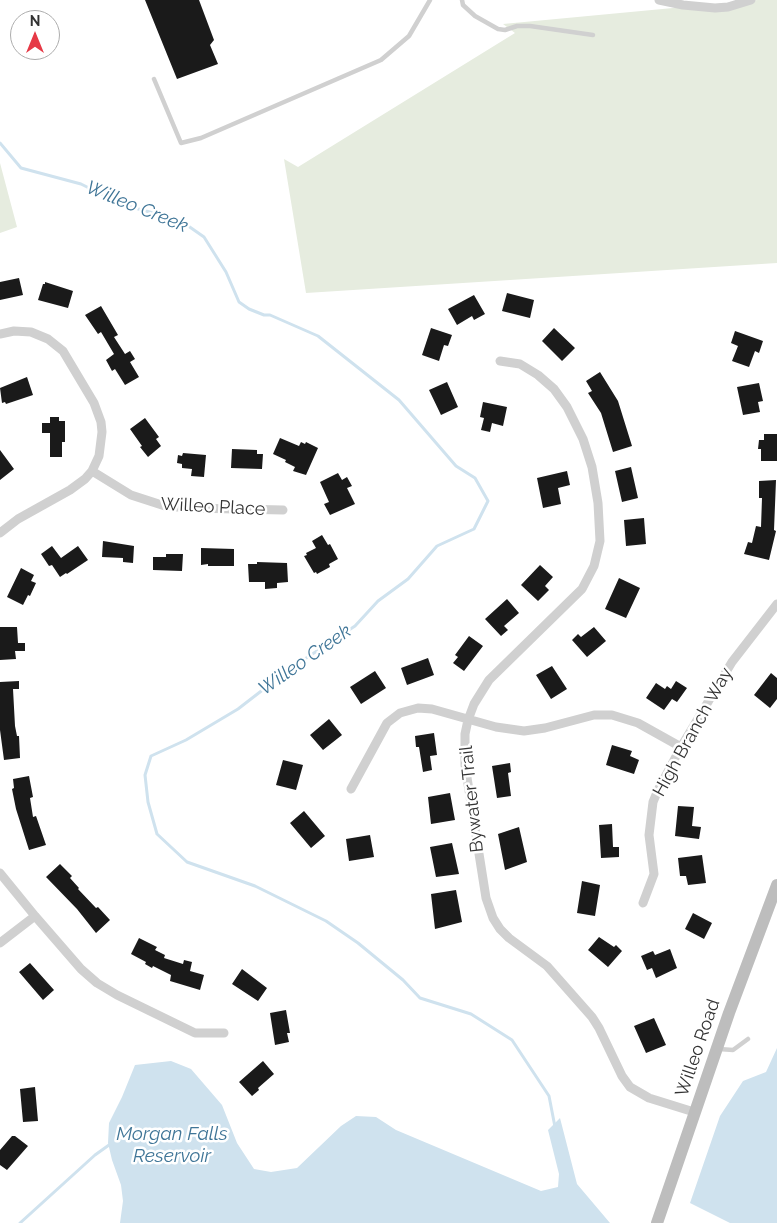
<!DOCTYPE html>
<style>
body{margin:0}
#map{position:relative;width:777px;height:1223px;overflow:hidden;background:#fff;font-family:Raleway,sans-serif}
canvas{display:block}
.north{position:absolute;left:10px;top:10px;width:50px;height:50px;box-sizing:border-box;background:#fff;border:1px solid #adadad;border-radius:50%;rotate:0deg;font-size:14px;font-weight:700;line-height:20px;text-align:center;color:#333}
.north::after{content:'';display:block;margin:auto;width:18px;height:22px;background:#e63946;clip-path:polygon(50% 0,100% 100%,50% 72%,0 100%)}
</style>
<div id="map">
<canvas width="777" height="1223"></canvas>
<div class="north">N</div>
</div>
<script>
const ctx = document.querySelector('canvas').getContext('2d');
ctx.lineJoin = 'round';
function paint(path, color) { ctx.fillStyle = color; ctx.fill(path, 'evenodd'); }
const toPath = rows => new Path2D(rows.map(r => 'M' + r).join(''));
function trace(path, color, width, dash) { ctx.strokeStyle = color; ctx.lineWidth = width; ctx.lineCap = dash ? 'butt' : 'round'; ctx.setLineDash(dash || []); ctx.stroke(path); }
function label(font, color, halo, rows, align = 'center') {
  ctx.font = font + ' Raleway,sans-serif'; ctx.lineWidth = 5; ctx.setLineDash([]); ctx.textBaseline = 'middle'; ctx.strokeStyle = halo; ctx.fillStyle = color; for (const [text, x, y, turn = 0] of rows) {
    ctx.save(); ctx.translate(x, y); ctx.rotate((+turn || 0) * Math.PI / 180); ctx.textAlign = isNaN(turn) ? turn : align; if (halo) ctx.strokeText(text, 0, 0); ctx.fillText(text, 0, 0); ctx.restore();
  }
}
const green = toPath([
 [758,0,777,0,777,263,306,293,284,159,298,167,515,33,503,24],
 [0,163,17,227,0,233]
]);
const water = toPath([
 [777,1048,777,1223,730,1223,690,1203,720,1116,743,1081,766,1072],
 [171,1061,191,1069,222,1105,237,1143,254,1169,271,1172,297,1168,341,1126,356,1116,376,1117,396,1130,541,1191,558,1187,559,1174,548,1130,560,1118,577,1184,610,1223,120,1223,123,1201,121,1185,112,1160,108,1143,109,1123,122,1097,135,1065]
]);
const stream = toPath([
 [0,143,21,168,81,184,99,193,107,196,120,204,157,214,184,223,204,237,226,272,239,302,249,309,264,315,270,315,318,336,399,400,456,466,475,478,488,501,474,529,437,546,408,579,378,601,355,626,291,668,238,709,186,740,151,756,145,775,148,802,157,834,187,862,255,886,326,921,358,943,403,980,420,998,471,1014,512,1040,549,1096,555,1127],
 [20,1223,95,1155,109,1145,112,1146]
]);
const building = toPath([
 [145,0,199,0,214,40,210,45,218,64,177,79],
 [19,278,23,295,0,300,0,282],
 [45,282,73,291,68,308,38,300,43,284,45,284],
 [507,293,534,300,530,318,502,311],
 [474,295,485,314,474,320,472,316,457,325,448,309],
 [101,306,118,335,114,337,125,354,130,351,135,359,130,362,139,377,125,385,115,369,112,371,106,360,114,354,101,332,98,334,85,315],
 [431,328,452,335,448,346,444,345,439,361,422,355],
 [554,328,575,348,562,361,542,341],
 [735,331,763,341,759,353,755,351,749,367,732,361,738,346,731,343],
 [600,372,618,401,632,446,613,452,601,413,588,393,592,391,586,381],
 [27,377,33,395,6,404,5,402,2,403,0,388],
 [447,382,458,407,441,415,429,390],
 [759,383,763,401,758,402,760,412,743,415,737,387],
 [483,402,507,407,503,426,492,423,490,432,481,430,484,418,480,417],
 [50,417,59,417,59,421,65,421,65,442,62,442,62,457,50,457,50,433,42,433,42,423,50,423],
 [145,418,159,437,156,439,161,446,148,457,140,447,142,446,130,429],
 [764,434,777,434,777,461,761,461,761,449,758,449,759,440,764,440],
 [280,438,299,446,301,442,305,444,306,442,318,448,306,475,293,471,295,467,285,462,286,460,273,454],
 [232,449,257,450,257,454,263,454,262,469,231,468],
 [0,450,14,469,0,480],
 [183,453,206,455,204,477,191,476,192,469,182,468,182,464,177,463,178,455,182,456],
 [631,467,638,498,622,502,615,471],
 [567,471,570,485,558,488,561,504,543,508,537,478],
 [338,473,342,480,347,477,352,486,347,488,355,504,330,515,324,504,329,502,320,482],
 [776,480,774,530,776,531,769,560,744,554,748,542,752,543,756,526,761,527,762,498,759,498,759,481],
 [644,518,646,544,626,546,624,520],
 [322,535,328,545,330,544,338,559,329,564,330,567,317,574,316,572,314,573,304,556,307,555,306,553,316,548,312,541],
 [103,541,134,546,133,563,123,562,123,558,102,557],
 [52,546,61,558,78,546,88,560,67,574,66,573,60,577,52,565,49,566,41,554],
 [201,548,234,549,234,566,208,566,208,564,201,565],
 [166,554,183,554,182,571,153,570,153,557,166,557],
 [257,562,287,563,288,582,277,583,277,588,265,589,265,582,249,582,248,564,257,564],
 [540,565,553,577,545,586,549,590,538,601,521,585],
 [21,568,34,575,31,581,36,583,30,596,28,595,23,605,7,597],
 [619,578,640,588,626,618,605,609],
 [507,599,519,613,504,626,508,630,501,636,485,619],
 [0,627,17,627,18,643,25,643,25,651,15,651,16,659,0,660],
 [594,627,606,641,587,657,572,640,578,634,581,637],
 [469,636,483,646,464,671,453,663,458,657,455,655],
 [428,658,434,675,407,685,401,668],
 [552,666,567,689,551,699,536,675],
 [375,671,386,688,361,704,350,687],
 [771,673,777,678,777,699,770,708,754,695],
 [19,681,19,689,13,689,15,726,17,736,19,736,20,758,4,760,0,730,0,682],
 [676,681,687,688,677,702,672,699,664,710,646,698,656,683,665,689,667,686,671,689],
 [329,719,342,735,323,750,310,735],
 [434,733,437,755,430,756,432,770,423,772,419,747,416,747,415,736],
 [612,745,632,751,630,756,639,760,634,774,606,765],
 [283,760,303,765,296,790,276,785],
 [510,763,511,772,508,773,511,796,497,798,492,766],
 [29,776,33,797,30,798,33,817,36,816,46,845,29,850,16,809,12,789,14,788,13,779],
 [450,793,455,820,431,824,428,797],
 [678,806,694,807,692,826,701,827,699,839,675,836],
 [304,811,325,836,311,848,290,823],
 [612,824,613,847,619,847,619,857,601,858,599,825],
 [519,827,527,862,505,870,498,834],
 [370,835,374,857,349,861,346,839],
 [452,843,459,874,436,877,430,847],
 [702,855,706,883,688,885,686,876,680,876,678,858],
 [60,864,72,876,70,878,79,888,78,889,96,908,98,907,110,920,96,933,77,909,46,877],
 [582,881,600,885,595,916,577,913],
 [456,890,462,922,435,929,431,894],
 [693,913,712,923,704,939,685,929],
 [599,937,614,947,616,945,622,951,608,967,588,950],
 [139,938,157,947,155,950,165,955,164,958,183,964,184,960,192,962,190,971,204,975,200,990,170,981,171,975,153,966,152,968,145,964,146,962,131,954],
 [670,949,677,968,656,978,652,968,647,970,641,956,653,951,655,955],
 [30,963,54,990,43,1000,19,972],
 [242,969,267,988,258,1001,232,984],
 [286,1010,290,1033,287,1033,289,1042,275,1045,270,1013],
 [654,1018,666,1045,646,1053,634,1026],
 [263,1061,274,1074,258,1088,259,1090,252,1096,239,1082],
 [35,1087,38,1121,23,1122,20,1089],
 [12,1136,15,1136,28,1146,7,1170,0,1165,0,1150]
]);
const lane = toPath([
 [462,0,463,5,475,16,498,29,505,30,517,26,530,26,593,35],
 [154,79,181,143,201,138,381,60,409,36,430,0],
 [719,1049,733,1050,748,1039]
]);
const street = toPath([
 [659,0,683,5,715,8,728,7,751,0],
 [0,334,14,331,31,332,48,339,63,351,94,403,101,422,102,432,99,456,92,471,85,479,70,490,18,519,0,533],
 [500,361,520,364,538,375,554,389,567,407,583,439,592,467,598,503,600,541,594,566,582,589,489,680,474,704,468,720,465,734,465,765,486,898,493,918,500,929,509,938,547,966,592,1017,599,1028,622,1076,630,1087,649,1098,694,1112],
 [92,471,131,495,165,506,190,508,283,510],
 [351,789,387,723,400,713,418,708,432,709,496,727,524,731,545,728,594,715,612,715,638,723,681,747],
 [0,873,35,916,81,969,97,983,117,995,195,1033,224,1033],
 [643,903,654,874,649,835,653,802,658,790,681,747,732,662,777,604],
 [0,943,35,916]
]);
const secondary = toPath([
 [657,1223,729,1013,777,885]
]);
const streetNames = [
 ["Willeo Place",213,507,3],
 ["High Branch Way",693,732,-61],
 ["Bywater Trail",472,799,-96],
 ["Willeo Road",698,1048,-71]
];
const waterNames = [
 ["Willeo Creek",137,207,22],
 ["Willeo Creek",305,660,-35],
 ["Morgan Falls",172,1134],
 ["Reservoir",172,1156]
];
paint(green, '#e6ecdf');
paint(water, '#cfe2ee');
trace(stream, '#cfe2ee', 3);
paint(building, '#1a1a1a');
trace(lane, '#d0d0d0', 4.5);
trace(street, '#d0d0d0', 9);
trace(secondary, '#bdbdbd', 12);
label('18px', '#333', '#fff', streetNames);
label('italic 19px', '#3f7597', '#fff', waterNames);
</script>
